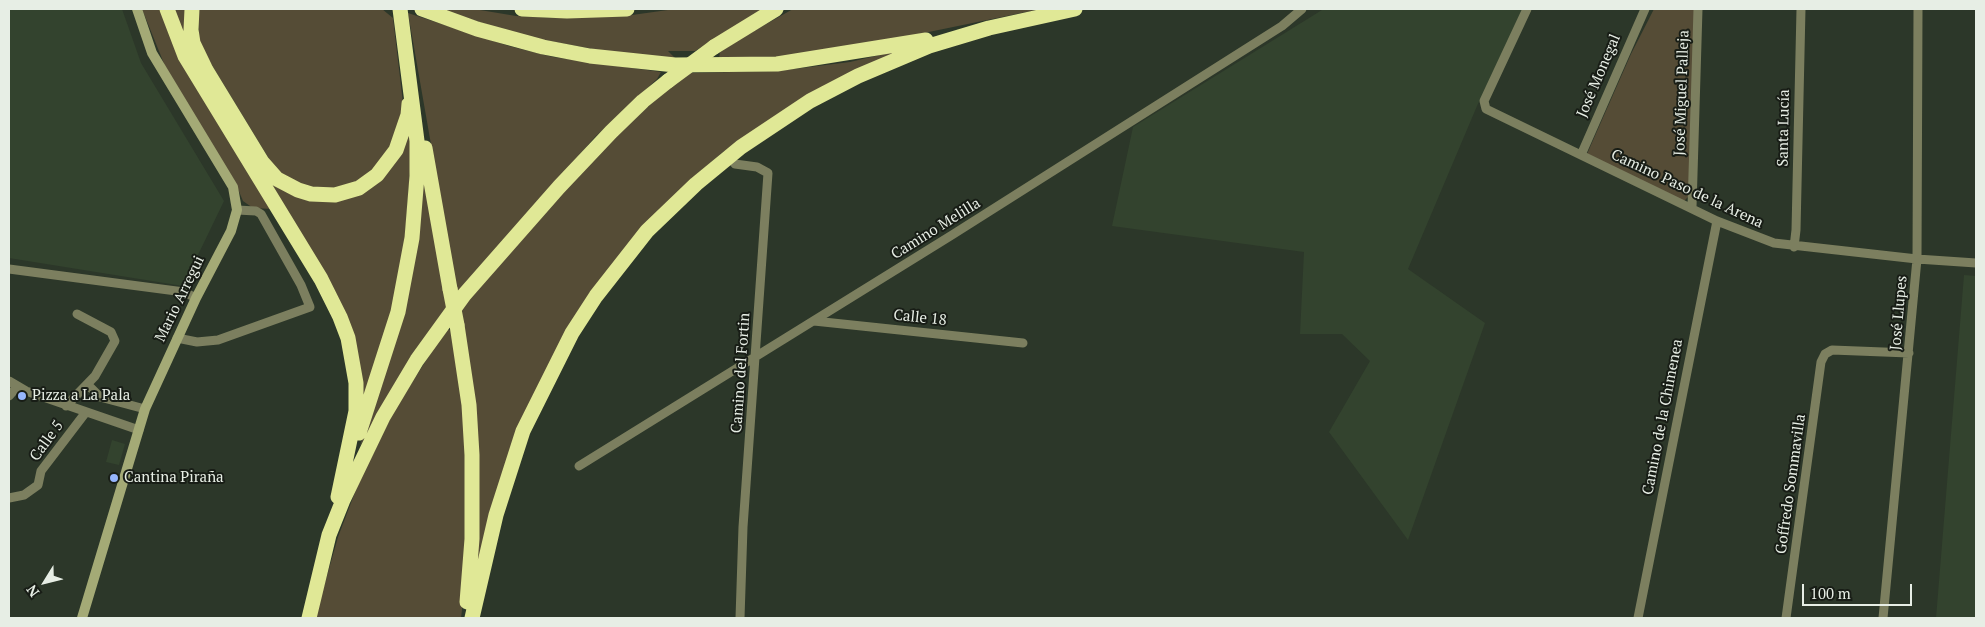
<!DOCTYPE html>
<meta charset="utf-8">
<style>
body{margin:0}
#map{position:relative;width:1985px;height:627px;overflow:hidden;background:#2c3729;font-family:"PT Serif",serif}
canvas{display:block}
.frame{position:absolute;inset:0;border:10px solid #e7eee5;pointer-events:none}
.north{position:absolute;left:20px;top:557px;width:50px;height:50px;-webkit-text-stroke:4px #181d16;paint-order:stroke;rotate:234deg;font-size:14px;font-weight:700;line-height:20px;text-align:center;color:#e7eee5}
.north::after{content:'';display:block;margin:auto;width:18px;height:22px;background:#e7eee5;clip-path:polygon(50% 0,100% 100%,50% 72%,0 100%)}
.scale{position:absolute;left:1802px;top:584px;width:110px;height:22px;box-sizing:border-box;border:2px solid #e7eee5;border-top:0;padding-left:6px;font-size:15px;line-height:18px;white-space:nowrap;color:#e7eee5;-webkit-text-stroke:4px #181d16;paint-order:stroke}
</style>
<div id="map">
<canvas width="1985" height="627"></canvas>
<div class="frame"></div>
<div class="north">N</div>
<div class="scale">100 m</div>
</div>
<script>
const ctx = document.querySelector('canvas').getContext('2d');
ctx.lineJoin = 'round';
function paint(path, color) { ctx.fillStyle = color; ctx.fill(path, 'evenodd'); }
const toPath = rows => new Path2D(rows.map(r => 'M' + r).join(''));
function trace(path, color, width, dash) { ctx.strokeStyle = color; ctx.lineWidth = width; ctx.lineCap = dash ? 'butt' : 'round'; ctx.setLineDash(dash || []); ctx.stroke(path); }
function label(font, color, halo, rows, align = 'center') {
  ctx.font = font + ' "PT Serif",serif'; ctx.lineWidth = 4; ctx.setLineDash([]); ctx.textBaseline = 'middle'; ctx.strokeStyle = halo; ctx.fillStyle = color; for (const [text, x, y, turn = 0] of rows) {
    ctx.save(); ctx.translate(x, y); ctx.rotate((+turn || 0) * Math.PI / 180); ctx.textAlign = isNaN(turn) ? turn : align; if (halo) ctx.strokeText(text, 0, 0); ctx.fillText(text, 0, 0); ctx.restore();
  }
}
const built = toPath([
 [9,9,122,9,141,63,224,201,183,286,9,258],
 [1331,9,1523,9,1477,106,1408,269,1485,323,1408,540,1329,432,1370,361,1342,334,1300,334,1304,252,1112,226,1133,127,1322,10],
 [1964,275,1976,276,1976,618,1936,618],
 [112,440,125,444,119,465,106,462]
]);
const green = toPath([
 [142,9,162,9,272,209,253,208,243,201,235,182,165,66],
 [172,9,188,9,186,23,276,182,351,195,407,129,412,145,402,276,361,418,354,352,200,73],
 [198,9,382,9,393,18,403,103,400,131,376,170,345,188,304,188,277,172,199,44],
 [438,9,474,9,516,16,559,18,625,16,675,9,763,9,695,51,668,51,675,58,671,59,620,54,523,36],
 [793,9,1041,9,875,43,785,57,719,60,720,50],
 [1654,9,1695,9,1689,196,1684,201,1587,154,1631,54],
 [408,13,509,46,553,57,661,72,657,79,595,137,457,293],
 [888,53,897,53,723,152,688,182,556,350,521,422,477,570,460,309,591,161,659,96,690,73,777,71,850,62],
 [417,130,447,306,360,446,397,326],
 [446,329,454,331,467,423,467,569,461,618,315,618,338,537,357,487,394,411]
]);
const street = toPath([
 [1527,9,1484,101,1486,109,1717,221,1774,243,1917,259,1976,263],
 [1581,155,1645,9],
 [729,156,735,164,757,167,768,173,743,527,740,618],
 [1692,207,1698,9],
 [1794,247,1796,230,1801,9],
 [9,269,184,292,196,298],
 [814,321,1023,343],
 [177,338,197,342,218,340,310,307,301,285,261,214,256,211,237,210],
 [9,381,26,391,139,430],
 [88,385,100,397,145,409],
 [9,396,17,387],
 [66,406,95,376,115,341,111,332,77,314],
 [579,466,952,235,1282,26,1302,9],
 [9,498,24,495,38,485,41,471,86,412],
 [1638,618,1717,221],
 [1786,618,1821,362,1825,354,1832,350,1909,353],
 [1883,618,1917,259,1918,9]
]);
const secondary = toPath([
 [82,618,145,409,196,298,231,231,237,210,233,187,152,53,137,9]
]);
const highway = toPath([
 [167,9,185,56,321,279,340,317,348,338,356,383,356,411,338,497],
 [192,9,191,30,193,43,206,70,262,162,277,179,298,190,311,194,335,195,359,188,377,175,396,150,408,115,409,104],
 [422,9,477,29,543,47,590,56,675,65,777,64,926,40],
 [522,9,567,11,627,9],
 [714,47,776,9],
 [425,148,450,289],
 [457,325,469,405,472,455,472,539,467,602],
 [359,433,398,312,412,238,417,176,417,141,400,9],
 [309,618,329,535,343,500,383,417,417,360,464,295,559,187,611,132,643,101,668,81],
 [472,618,496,515,523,431,572,333,596,296,647,231,696,184,741,147,810,101,858,76,929,46,989,28,1075,9]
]);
const highwayBridge = toPath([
 [668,81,714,47],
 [450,289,457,325]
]);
const markers = [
 [22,396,5,"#96b6fd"],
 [114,478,5,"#96b6fd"]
];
const streetNames = [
 ["José Monegal",1599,76,-67],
 ["José Miguel Palleja",1682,93,-88],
 ["Santa Lucía",1784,128,-89],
 ["Camino Paso de la Arena",1687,189,25],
 ["Camino Melilla",936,229,-32],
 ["Mario Arregui",180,299,-64],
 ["José Llupes",1899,313,-85],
 ["Calle 18",920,318,6],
 ["Camino del Fortin",741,373,-86],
 ["Camino de la Chimenea",1663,417,-79],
 ["Calle 5",47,441,-54],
 ["Goffredo Sommavilla",1791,484,-82]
];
const poiNames = [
 ["Pizza a La Pala",32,396],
 ["Cantina Piraña",124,478]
];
paint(built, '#33432e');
paint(green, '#554c36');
trace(street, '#7c7f5f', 9);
trace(secondary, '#a4aa76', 10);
trace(highway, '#e0e896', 15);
trace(highwayBridge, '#e0e896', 15);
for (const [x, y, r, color] of markers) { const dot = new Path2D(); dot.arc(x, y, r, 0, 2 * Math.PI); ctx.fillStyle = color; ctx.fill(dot); trace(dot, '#181d16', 2); }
label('15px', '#e7eee5', '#181d16', streetNames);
label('15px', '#e7eee5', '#181d16', poiNames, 'left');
</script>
